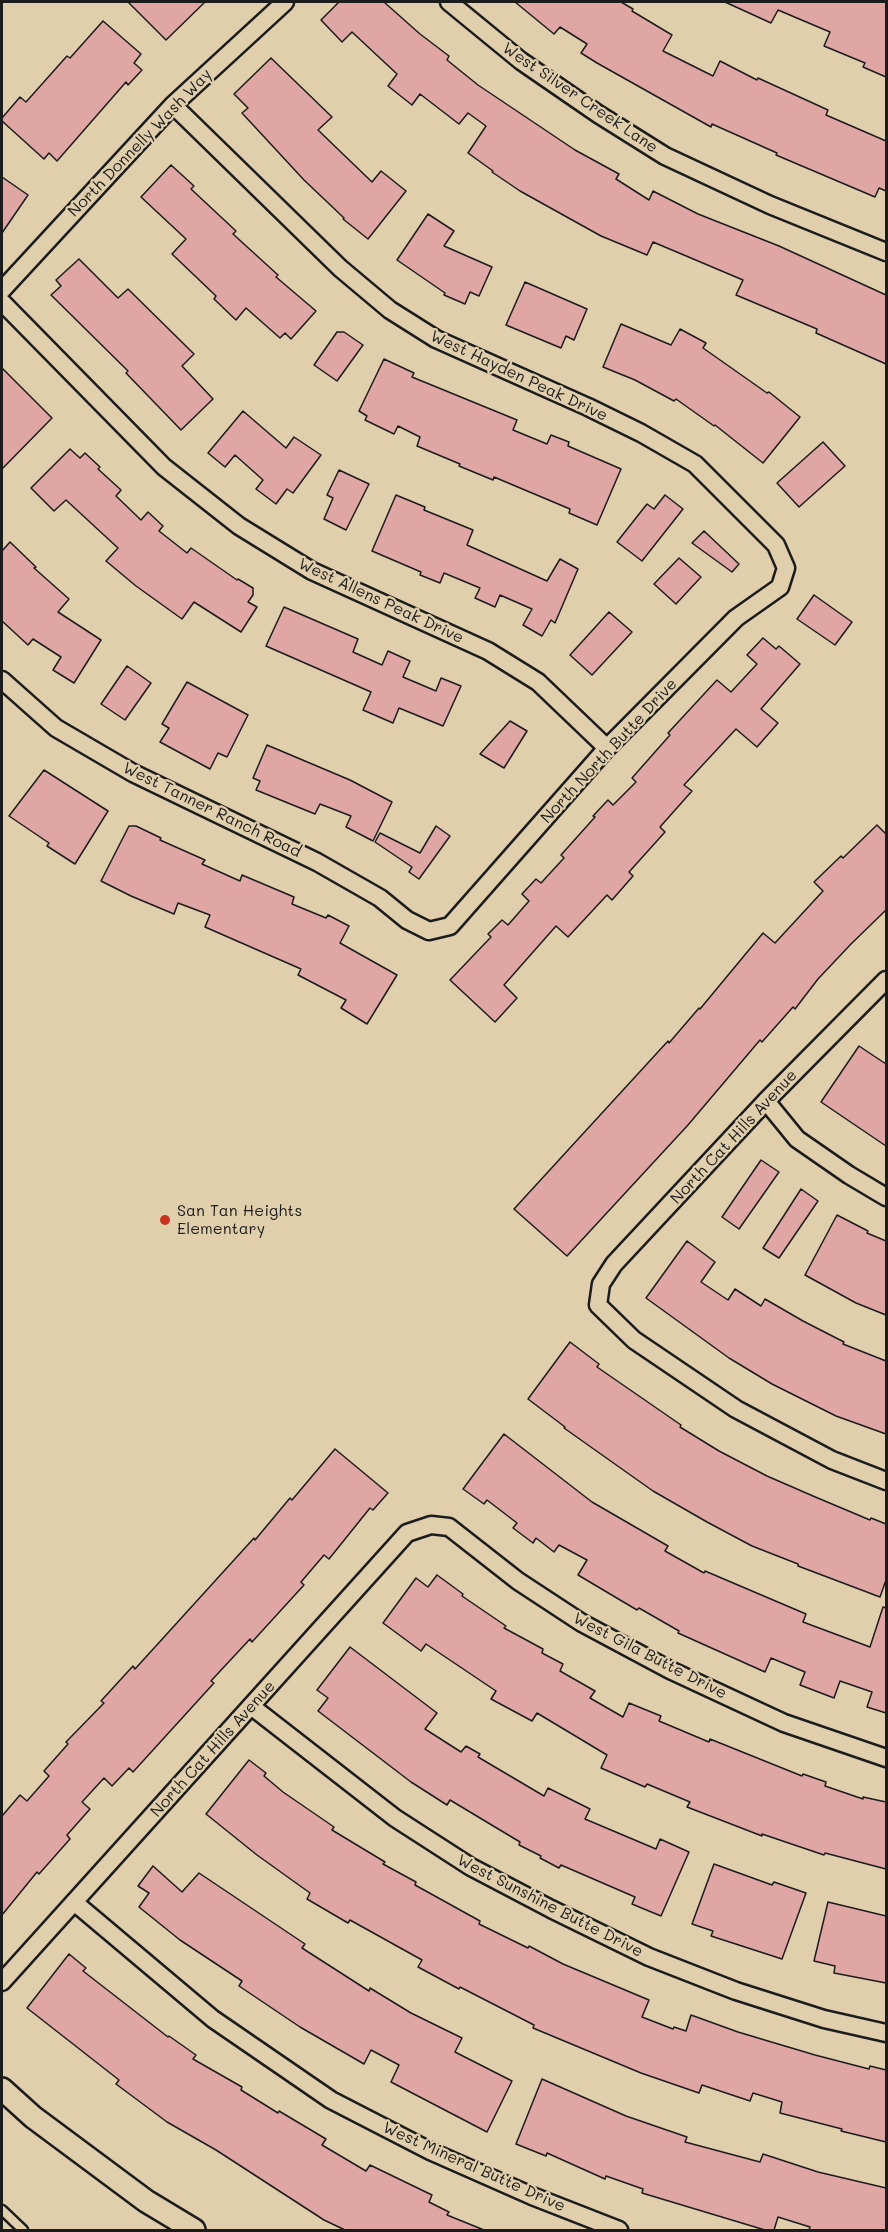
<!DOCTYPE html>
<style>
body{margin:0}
#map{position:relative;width:888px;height:2232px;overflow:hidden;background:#e0ceac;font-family:Mali,sans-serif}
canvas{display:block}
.frame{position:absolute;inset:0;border:3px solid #1c1c1c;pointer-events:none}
</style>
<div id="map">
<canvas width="888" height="2232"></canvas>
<div class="frame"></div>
</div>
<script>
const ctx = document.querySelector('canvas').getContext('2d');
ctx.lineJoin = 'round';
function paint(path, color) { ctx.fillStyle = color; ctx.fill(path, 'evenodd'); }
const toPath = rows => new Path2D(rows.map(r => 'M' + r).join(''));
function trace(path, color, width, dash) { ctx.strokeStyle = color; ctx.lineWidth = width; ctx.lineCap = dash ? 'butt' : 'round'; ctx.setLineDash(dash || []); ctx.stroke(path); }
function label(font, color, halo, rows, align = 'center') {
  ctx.font = font + ' Mali,sans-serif'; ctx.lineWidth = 4.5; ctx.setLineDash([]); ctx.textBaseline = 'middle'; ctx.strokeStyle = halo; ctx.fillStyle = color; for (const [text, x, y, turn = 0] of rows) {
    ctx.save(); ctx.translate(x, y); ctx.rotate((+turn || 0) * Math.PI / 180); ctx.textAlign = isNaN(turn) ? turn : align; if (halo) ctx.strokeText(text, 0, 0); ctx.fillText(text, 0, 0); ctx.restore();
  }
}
const building = toPath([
 [128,2,205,2,166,40,128,2],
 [339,2,384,2,420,34,449,56,447,60,478,85,575,150,619,174,616,179,649,200,653,191,698,214,779,246,886,295,886,364,816,333,817,329,736,295,743,280,653,242,647,255,601,236,520,191,492,172,493,171,468,153,486,126,468,113,459,124,420,94,412,105,388,86,397,74,352,32,342,42,321,20,339,2],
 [515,2,621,2,633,9,632,11,672,35,663,51,713,76,720,61,757,80,758,78,828,110,826,115,886,141,886,191,879,188,875,197,776,155,777,153,712,124,711,127,597,63,581,53,587,44,560,27,554,34,515,2],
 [725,2,886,2,886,77,863,67,865,63,824,46,830,32,778,10,771,23,725,2],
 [103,21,141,54,134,63,142,70,128,85,126,82,57,161,49,153,44,159,2,121,2,118,20,97,26,102,67,56,70,58,103,21],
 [271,58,332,117,318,130,372,182,381,171,406,191,368,239,343,219,344,218,304,180,242,113,248,108,234,94,271,58],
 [171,165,194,186,191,189,236,231,233,234,278,275,276,277,316,311,291,339,285,333,280,338,246,308,236,320,214,299,216,296,172,254,186,239,141,197,171,165],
 [2,177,28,195,2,233,2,177],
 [428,214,454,231,444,246,492,267,479,296,470,292,465,304,444,295,445,293,397,260,428,214],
 [79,259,118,298,128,289,194,354,182,366,213,399,181,430,126,373,128,371,51,295,61,286,56,280,79,259],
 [525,282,587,309,574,340,566,336,561,348,506,325,525,282],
 [621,324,671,345,680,329,706,343,703,348,767,393,769,392,800,417,763,463,715,425,714,426,676,399,674,401,635,380,603,367,621,324],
 [337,332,344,332,363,345,337,381,314,365,337,332],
 [384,359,414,373,412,377,517,420,513,430,547,444,551,435,569,442,568,446,621,469,597,525,569,513,570,509,494,477,493,480,459,466,460,464,417,446,420,437,398,426,394,434,365,420,367,416,359,411,384,359],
 [2,368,52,418,2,469,2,368],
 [243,411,286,448,294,437,321,455,293,493,287,489,276,504,256,489,263,480,235,455,225,467,208,453,243,411],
 [823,442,845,466,799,507,777,483,823,442],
 [70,449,80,458,85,453,100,467,98,469,121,490,116,496,141,520,148,512,163,526,159,531,187,553,191,548,237,580,238,579,253,588,253,595,248,602,257,607,241,632,194,602,182,619,136,586,106,561,118,548,66,500,54,511,31,488,70,449],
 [339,470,369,484,346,530,324,519,333,498,327,495,339,470],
 [396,495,425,507,424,510,473,530,467,545,547,581,560,559,578,569,555,623,551,620,542,636,523,625,532,609,500,595,495,607,475,598,480,588,444,573,440,583,420,575,421,572,372,551,396,495],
 [665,495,683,509,642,561,617,542,647,504,654,509,665,495],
 [704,531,739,564,732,572,692,543,704,531],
 [10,542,36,567,34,568,69,599,58,612,101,640,74,683,53,670,61,657,33,639,28,645,2,621,2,551,10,542],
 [679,558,701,577,676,604,654,584,679,558],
 [814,595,852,622,835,645,797,619,814,595],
 [284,607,358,639,353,652,382,665,388,651,410,661,403,677,436,691,441,678,461,686,443,726,399,708,393,723,363,710,371,692,266,646,284,607],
 [609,612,632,632,592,675,570,655,609,612],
 [763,638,776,649,779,646,800,664,761,709,778,723,757,747,736,729,684,785,692,791,660,827,665,832,629,872,633,876,612,900,607,895,568,937,556,926,504,985,517,998,495,1022,450,980,491,937,488,934,502,920,508,925,529,901,522,894,536,879,541,883,564,858,561,855,595,817,593,816,608,800,613,805,636,782,632,778,670,735,668,733,717,680,731,692,757,664,747,655,763,638],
 [127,666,151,683,125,720,101,704,127,666],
 [187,682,248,715,227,757,218,753,210,769,160,742,169,728,162,724,187,682],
 [510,721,527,731,504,768,480,754,510,721],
 [267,745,350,780,392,802,373,841,346,827,351,816,320,804,315,814,256,790,260,781,253,778,267,745],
 [44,770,108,811,75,864,47,846,49,843,9,816,44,770],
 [877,825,886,834,886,910,851,944,818,979,795,1009,793,1007,762,1042,760,1040,688,1125,567,1256,514,1209,668,1041,669,1043,699,1008,700,1009,763,933,775,943,823,891,814,882,841,856,843,858,877,825],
 [129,826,136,826,161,838,160,840,205,860,202,864,240,881,242,875,294,897,292,904,326,918,328,915,349,926,340,943,397,975,367,1024,341,1008,346,1000,298,975,301,969,205,927,210,915,178,903,174,914,131,896,101,881,129,826],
 [436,826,450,836,419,879,409,872,412,867,375,842,380,833,420,853,436,826],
 [859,1046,886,1064,886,1146,821,1102,859,1046],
 [761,1160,779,1172,739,1229,722,1217,761,1160],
 [801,1189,818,1201,779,1258,763,1248,801,1189],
 [837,1215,868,1231,867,1233,886,1241,886,1315,856,1303,805,1275,837,1215],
 [687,1241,715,1262,701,1282,728,1300,735,1289,761,1306,765,1299,803,1321,844,1342,843,1344,886,1361,886,1434,836,1416,772,1384,729,1358,646,1298,687,1241],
 [570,1342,599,1364,597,1367,681,1425,680,1427,719,1451,767,1476,813,1496,870,1520,871,1518,886,1524,886,1580,880,1597,798,1566,798,1564,752,1546,707,1522,653,1491,564,1428,565,1427,528,1399,570,1342],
 [504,1434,592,1502,668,1546,665,1551,704,1573,705,1571,806,1614,803,1622,870,1647,883,1607,886,1608,886,1713,867,1707,872,1692,840,1681,834,1698,800,1685,805,1672,771,1658,765,1672,678,1633,679,1631,639,1608,637,1610,578,1575,587,1560,559,1545,554,1552,536,1538,533,1543,513,1528,517,1523,487,1500,484,1504,463,1489,504,1434],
 [335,1449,388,1493,373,1510,370,1508,329,1559,324,1555,301,1582,304,1585,252,1642,250,1639,223,1668,211,1681,214,1683,133,1772,129,1768,112,1786,104,1778,82,1802,90,1809,67,1835,70,1839,39,1874,37,1872,2,1915,2,1816,20,1795,27,1801,49,1776,44,1771,68,1744,66,1742,104,1703,101,1701,133,1666,135,1669,254,1538,255,1540,290,1498,292,1500,335,1449],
 [437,1575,463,1594,462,1596,506,1626,504,1628,543,1649,542,1653,563,1664,560,1671,595,1691,590,1698,623,1717,629,1703,661,1716,659,1721,709,1742,710,1739,802,1776,803,1774,826,1782,825,1786,863,1799,863,1797,886,1802,886,1869,825,1853,824,1855,762,1834,762,1836,687,1807,690,1802,647,1784,645,1787,601,1768,607,1755,537,1713,532,1721,491,1699,496,1691,426,1644,421,1651,383,1623,416,1578,428,1587,437,1575],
 [350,1647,437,1713,425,1729,461,1752,466,1746,480,1754,478,1757,544,1796,548,1788,590,1809,585,1819,656,1849,660,1839,689,1852,661,1916,632,1904,635,1897,561,1865,559,1868,540,1858,541,1856,519,1845,520,1842,450,1800,447,1805,411,1782,318,1711,328,1698,317,1690,350,1647],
 [249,1760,266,1773,264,1776,283,1792,334,1827,332,1830,385,1862,383,1864,416,1882,415,1885,480,1921,479,1924,528,1948,529,1946,563,1964,649,2000,642,2017,673,2029,674,2027,686,2031,691,2015,738,2032,815,2055,869,2069,870,2066,886,2070,886,2142,841,2131,842,2129,780,2113,782,2102,753,2093,750,2101,702,2085,699,2093,641,2073,533,2028,534,2025,460,1987,459,1989,418,1967,422,1960,350,1920,348,1923,307,1899,310,1893,257,1855,206,1814,249,1760],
 [714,1864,772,1885,774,1882,806,1893,782,1959,711,1936,713,1931,692,1924,714,1864],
 [153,1866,182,1892,199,1873,305,1944,302,1948,369,1991,370,1988,411,2013,462,2038,455,2052,512,2081,487,2132,391,2082,399,2065,371,2050,364,2064,300,2027,239,1986,242,1981,180,1940,139,1907,149,1893,138,1886,153,1866],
 [828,1902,886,1916,886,1983,834,1973,835,1966,814,1961,828,1902],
 [69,1954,86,1968,83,1971,168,2037,169,2036,196,2055,193,2059,242,2087,241,2090,278,2113,279,2111,326,2139,322,2145,366,2171,370,2165,432,2195,429,2202,449,2212,447,2215,484,2230,345,2230,324,2220,216,2150,167,2122,116,2084,119,2080,27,2008,69,1954],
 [542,2079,626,2116,687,2137,685,2142,760,2162,763,2154,818,2172,886,2188,886,2230,809,2230,810,2227,778,2217,774,2230,765,2230,642,2193,643,2189,606,2176,605,2179,547,2153,546,2156,516,2144,542,2079]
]);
const service = toPath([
 [2,2210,23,2230]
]);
const minor = toPath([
 [449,2,521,61,598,114,665,156,770,205,886,252],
 [2,290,173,105,285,2],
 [2,302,164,467,239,526,312,571,488,651,538,682,607,748],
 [2,680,56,728,133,773,317,862,380,898,407,920,429,931,450,926,607,748,736,618,780,587,786,568,776,545,695,464,641,433,588,407,436,339,390,310,340,268,173,105],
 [886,980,766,1101,614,1264,601,1284,598,1305,634,1340,736,1409,832,1460,886,1481],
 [766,1101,797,1139,849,1175,886,1197],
 [251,1706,395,1818,471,1867,551,1909,649,1957,736,1991,824,2019,886,2033],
 [74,1902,213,2019,331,2100,430,2151,532,2196,619,2230],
 [2,1982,407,1533,431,1525,449,1527,518,1581,582,1623,670,1670,784,1723,886,1758]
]);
const tertiary = toPath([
 [2,2089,33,2117,146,2201,194,2230]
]);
const markers = [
 [165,1220,6,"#c8321e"]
];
const streetNames = [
 ["West Silver Creek Lane",580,98,34],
 ["North Donnelly Wash Way",140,143,-46],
 ["West Hayden Peak Drive",519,376,25],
 ["West Allens Peak Drive",381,601,25],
 ["North North Butte Drive",609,751,-47],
 ["West Tanner Ranch Road",212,810,26],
 ["North Cat Hills Avenue",734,1137,-47],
 ["West Gila Butte Drive",650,1656,27],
 ["North Cat Hills Avenue",213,1749,-48],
 ["West Sunshine Butte Drive",550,1906,27],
 ["West Mineral Butte Drive",474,2167,24]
];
const poiNames = [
 ["San Tan Heights",177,1211],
 ["Elementary",177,1229]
];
paint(building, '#e0a6a4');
trace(building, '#1c1c1c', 1.5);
trace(service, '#1c1c1c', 13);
trace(minor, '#1c1c1c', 21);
trace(tertiary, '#1c1c1c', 26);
trace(service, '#e0ceac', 8);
trace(minor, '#e0ceac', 16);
trace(tertiary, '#e0ceac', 21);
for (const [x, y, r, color] of markers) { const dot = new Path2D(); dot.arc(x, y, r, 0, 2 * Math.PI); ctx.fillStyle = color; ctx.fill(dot); trace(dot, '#e0ceac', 2); }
label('16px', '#1c1c1c', '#e0ceac', streetNames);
label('16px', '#1c1c1c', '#e0ceac', poiNames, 'left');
</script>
